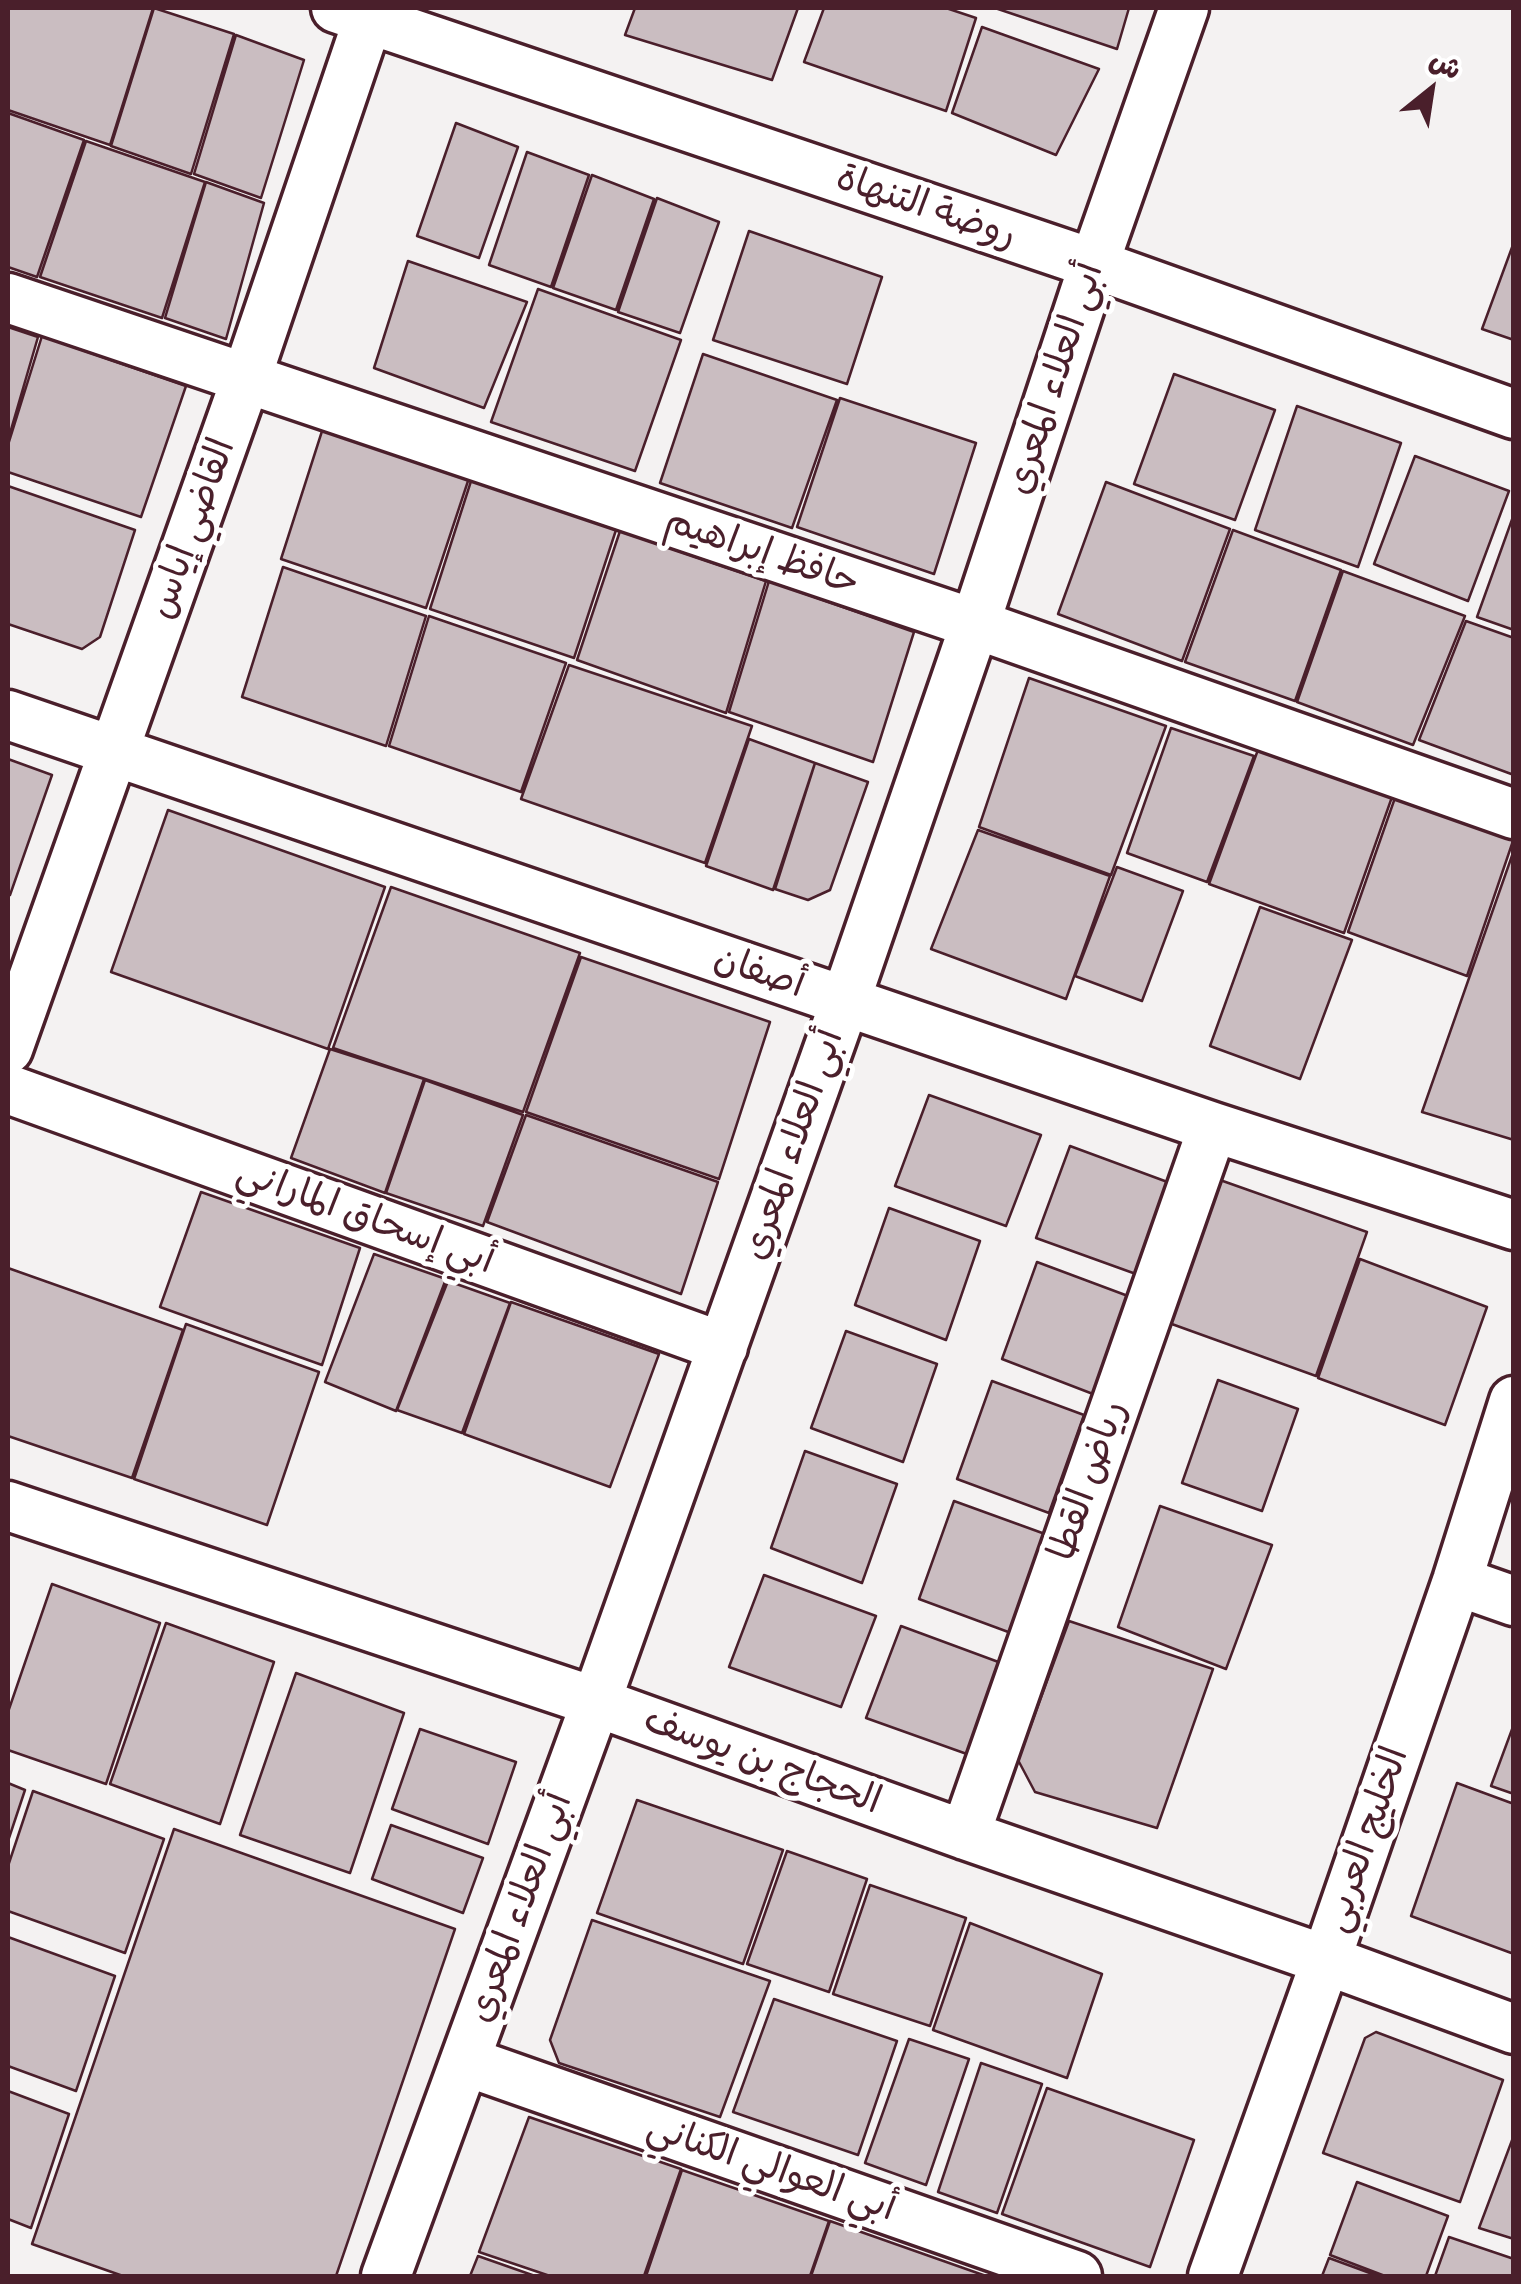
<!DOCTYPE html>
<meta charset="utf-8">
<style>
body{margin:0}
#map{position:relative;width:1521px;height:2284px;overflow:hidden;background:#f4f2f2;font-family:Itim,"Playpen Sans Arabic",sans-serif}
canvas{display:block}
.frame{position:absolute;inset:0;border:10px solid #4a1f2b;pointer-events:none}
.north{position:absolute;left:1381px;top:40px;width:100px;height:100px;-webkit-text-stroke:8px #fff;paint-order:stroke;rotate:30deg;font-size:28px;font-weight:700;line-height:40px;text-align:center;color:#4a1f2b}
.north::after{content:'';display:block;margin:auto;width:35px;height:45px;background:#4a1f2b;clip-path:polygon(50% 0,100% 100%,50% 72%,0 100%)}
</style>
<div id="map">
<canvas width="1521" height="2284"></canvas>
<div class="frame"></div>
<div class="north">ش</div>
</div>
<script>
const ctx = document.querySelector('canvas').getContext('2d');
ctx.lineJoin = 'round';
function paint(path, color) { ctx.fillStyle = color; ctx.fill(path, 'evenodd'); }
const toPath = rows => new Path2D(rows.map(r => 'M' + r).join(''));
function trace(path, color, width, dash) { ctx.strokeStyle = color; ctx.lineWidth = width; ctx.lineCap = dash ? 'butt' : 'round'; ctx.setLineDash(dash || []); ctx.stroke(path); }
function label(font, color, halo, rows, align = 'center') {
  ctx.font = font + ' Itim,"Playpen Sans Arabic",sans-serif'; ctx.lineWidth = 10; ctx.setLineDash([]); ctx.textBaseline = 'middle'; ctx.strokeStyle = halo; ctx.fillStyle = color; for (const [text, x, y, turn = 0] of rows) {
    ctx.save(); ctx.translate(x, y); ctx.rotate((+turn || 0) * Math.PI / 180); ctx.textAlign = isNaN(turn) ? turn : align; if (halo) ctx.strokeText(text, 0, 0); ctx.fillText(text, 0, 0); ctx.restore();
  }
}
const building = toPath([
 [8,8,153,8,110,145,8,110,8,8],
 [154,8,234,34,191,174,111,146,154,8],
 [635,8,798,8,772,80,625,35,635,8],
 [824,8,946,8,976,18,946,111,804,62,824,8],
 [995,8,1129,8,1117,49,995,8],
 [982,27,1099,69,1056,155,952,113,982,27],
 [236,35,304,60,261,198,194,174,236,35],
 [8,113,84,140,37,277,8,267,8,113],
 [456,123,518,147,479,258,417,236,456,123],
 [86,141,205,182,162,318,40,277,86,141],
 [527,152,589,175,551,287,489,265,527,152],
 [592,175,654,199,616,310,553,288,592,175],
 [206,182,264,203,226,339,165,318,206,182],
 [657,198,719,222,680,333,618,312,657,198],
 [749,231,882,277,847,384,713,340,749,231],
 [1514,242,1514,340,1482,329,1514,242],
 [408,261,527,302,484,408,374,368,408,261],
 [538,289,681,340,635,471,491,422,538,289],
 [8,327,38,337,8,440,8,327],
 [42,336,186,386,141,517,8,472,8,445,42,336],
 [703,354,837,400,792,528,660,483,703,354],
 [1174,374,1275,410,1235,520,1134,484,1174,374],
 [840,398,976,443,934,574,797,527,840,398],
 [1297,406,1401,443,1358,567,1255,530,1297,406],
 [323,428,469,478,426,608,281,559,323,428],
 [1415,456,1509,491,1468,601,1374,564,1415,456],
 [472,478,616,530,574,658,430,609,472,478],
 [1106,482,1230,529,1182,661,1058,614,1106,482],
 [8,486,135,530,100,637,82,649,8,624,8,486],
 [1514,514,1514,630,1477,617,1514,514],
 [1233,530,1341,570,1295,701,1185,662,1233,530],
 [620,531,766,581,726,713,577,660,620,531],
 [283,567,426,616,386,746,242,697,283,567],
 [1343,571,1465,616,1413,745,1297,702,1343,571],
 [769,581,914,632,873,762,729,712,769,581],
 [429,616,566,663,521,792,389,746,429,616],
 [1466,621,1514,638,1514,775,1419,740,1466,621],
 [569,665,752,726,705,863,521,799,569,665],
 [1029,678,1166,726,1111,875,979,827,1029,678],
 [1171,728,1254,756,1207,882,1127,853,1171,728],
 [749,739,815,763,773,890,706,866,749,739],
 [1259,747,1392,797,1344,933,1209,884,1259,747],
 [8,759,52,775,10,895,8,895,8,759],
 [815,763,868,782,830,890,808,900,775,889,815,763],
 [1396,795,1514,838,1467,976,1348,932,1396,795],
 [168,810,385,887,328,1049,111,972,168,810],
 [978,830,1110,876,1066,999,931,949,978,830],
 [1514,850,1514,1140,1422,1112,1514,850],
 [1117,867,1183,891,1142,1001,1075,976,1117,867],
 [391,887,580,953,523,1112,333,1048,391,887],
 [1260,907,1352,940,1300,1079,1210,1046,1260,907],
 [581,957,770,1022,719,1179,526,1112,581,957],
 [330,1049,424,1079,385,1193,291,1158,330,1049],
 [425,1080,523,1115,483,1226,386,1193,425,1080],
 [929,1095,1041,1135,1006,1226,895,1186,929,1095],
 [526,1115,718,1182,681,1294,487,1222,526,1115],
 [1070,1146,1181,1187,1147,1278,1036,1238,1070,1146],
 [1220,1180,1367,1232,1316,1376,1169,1323,1220,1180],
 [201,1192,360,1248,322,1365,160,1307,201,1192],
 [889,1208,980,1241,946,1340,855,1305,889,1208],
 [374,1254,446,1279,396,1411,325,1382,374,1254],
 [1360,1259,1487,1307,1445,1425,1318,1378,1360,1259],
 [1037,1262,1128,1296,1093,1394,1002,1359,1037,1262],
 [8,1268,183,1330,132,1478,8,1436,8,1268],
 [448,1281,510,1303,462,1433,397,1410,448,1281],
 [511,1302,659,1354,610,1487,464,1434,511,1302],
 [186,1324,319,1372,267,1525,134,1479,186,1324],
 [846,1331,937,1364,903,1462,811,1428,846,1331],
 [1218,1380,1298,1409,1262,1511,1182,1483,1218,1380],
 [992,1381,1084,1415,1049,1513,957,1479,992,1381],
 [805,1451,897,1484,862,1583,771,1548,805,1451],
 [954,1501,1045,1534,1011,1633,919,1599,954,1501],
 [1160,1506,1272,1545,1226,1669,1118,1627,1160,1506],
 [764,1575,876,1616,841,1707,729,1667,764,1575],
 [52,1584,160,1623,106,1784,8,1750,8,1712,52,1584],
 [1069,1621,1213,1669,1157,1828,1035,1792,1018,1760,1069,1621],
 [166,1623,274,1662,220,1824,110,1784,166,1623],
 [901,1626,1012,1667,978,1758,866,1718,901,1626],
 [296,1673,404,1713,350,1873,240,1835,296,1673],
 [1514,1724,1514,1794,1491,1786,1514,1724],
 [420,1729,516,1762,488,1844,392,1809,420,1729],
 [8,1783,25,1790,8,1841,8,1783],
 [1457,1783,1514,1804,1514,1954,1411,1916,1457,1783],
 [33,1791,164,1839,125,1953,8,1911,8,1866,33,1791],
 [637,1800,783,1850,743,1964,597,1913,637,1800],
 [391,1825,483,1858,463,1913,372,1879,391,1825],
 [174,1829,455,1929,336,2276,123,2276,32,2244,174,1829],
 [787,1851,867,1879,829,1992,747,1964,787,1851],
 [870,1885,966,1918,930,2026,833,1994,870,1885],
 [592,1920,770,1981,720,2117,559,2063,550,2040,592,1920],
 [970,1923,1102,1974,1067,2078,933,2030,970,1923],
 [8,1937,115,1976,76,2091,8,2066,8,1937],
 [774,1999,897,2041,858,2155,733,2112,774,1999],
 [1376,2032,1503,2080,1460,2202,1323,2153,1365,2038,1376,2032],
 [909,2039,969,2059,926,2185,865,2163,909,2039],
 [981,2063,1042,2084,997,2213,938,2192,981,2063],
 [1047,2088,1194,2140,1150,2267,1002,2214,1047,2088],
 [8,2091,69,2114,31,2228,8,2219,8,2091],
 [529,2117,681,2169,644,2276,550,2276,479,2252,529,2117],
 [1514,2135,1514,2239,1479,2228,1514,2135],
 [682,2170,829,2221,810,2276,646,2276,682,2170],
 [1357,2182,1448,2216,1426,2276,1385,2276,1330,2255,1357,2182],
 [830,2221,986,2276,811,2276,830,2221],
 [1449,2237,1514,2259,1514,2276,1435,2276,1449,2237],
 [478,2256,535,2276,470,2276,478,2256],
 [1329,2258,1378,2276,1322,2276,1329,2258]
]);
const minor = toPath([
 [336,8,1094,264,1514,414],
 [8,298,975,624,1514,814],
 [8,715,1213,1127,1514,1225],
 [8,1049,246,379,372,8],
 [8,1089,723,1347],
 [8,1506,596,1702,965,1835,1326,1960,1514,2029],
 [1457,1581,1514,1601],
 [965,1835,1213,1127],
 [465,2061,1077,2276],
 [386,2276,596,1702,845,1002,975,624,1094,264,1184,8],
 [1213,2276,1326,1960,1457,1581,1514,1401]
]);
const streetNames = [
 ["روضة التنهاة",926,208,19],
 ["أبي العلاء المعري",1056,379,-72],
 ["القاضي إياس",193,529,-70],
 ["حافظ إبراهيم",762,553,19],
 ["أصفان",759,973,19],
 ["أبي العلاء المعري",794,1145,-71],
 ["أبي إسحاق الماراني",365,1218,20],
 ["رياض القطا",1089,1481,-71],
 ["الحجاج بن يوسف",762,1762,20],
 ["الخليج العربي",1367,1840,-71],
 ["أبي العلاء المعري",521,1908,-70],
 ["أبي العوالي الكناني",771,2169,19]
];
paint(building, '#cabdc1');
trace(building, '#4a1f2b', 2.5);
trace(minor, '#4a1f2b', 55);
trace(minor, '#fff', 48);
label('38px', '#4a1f2b', '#fff', streetNames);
</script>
